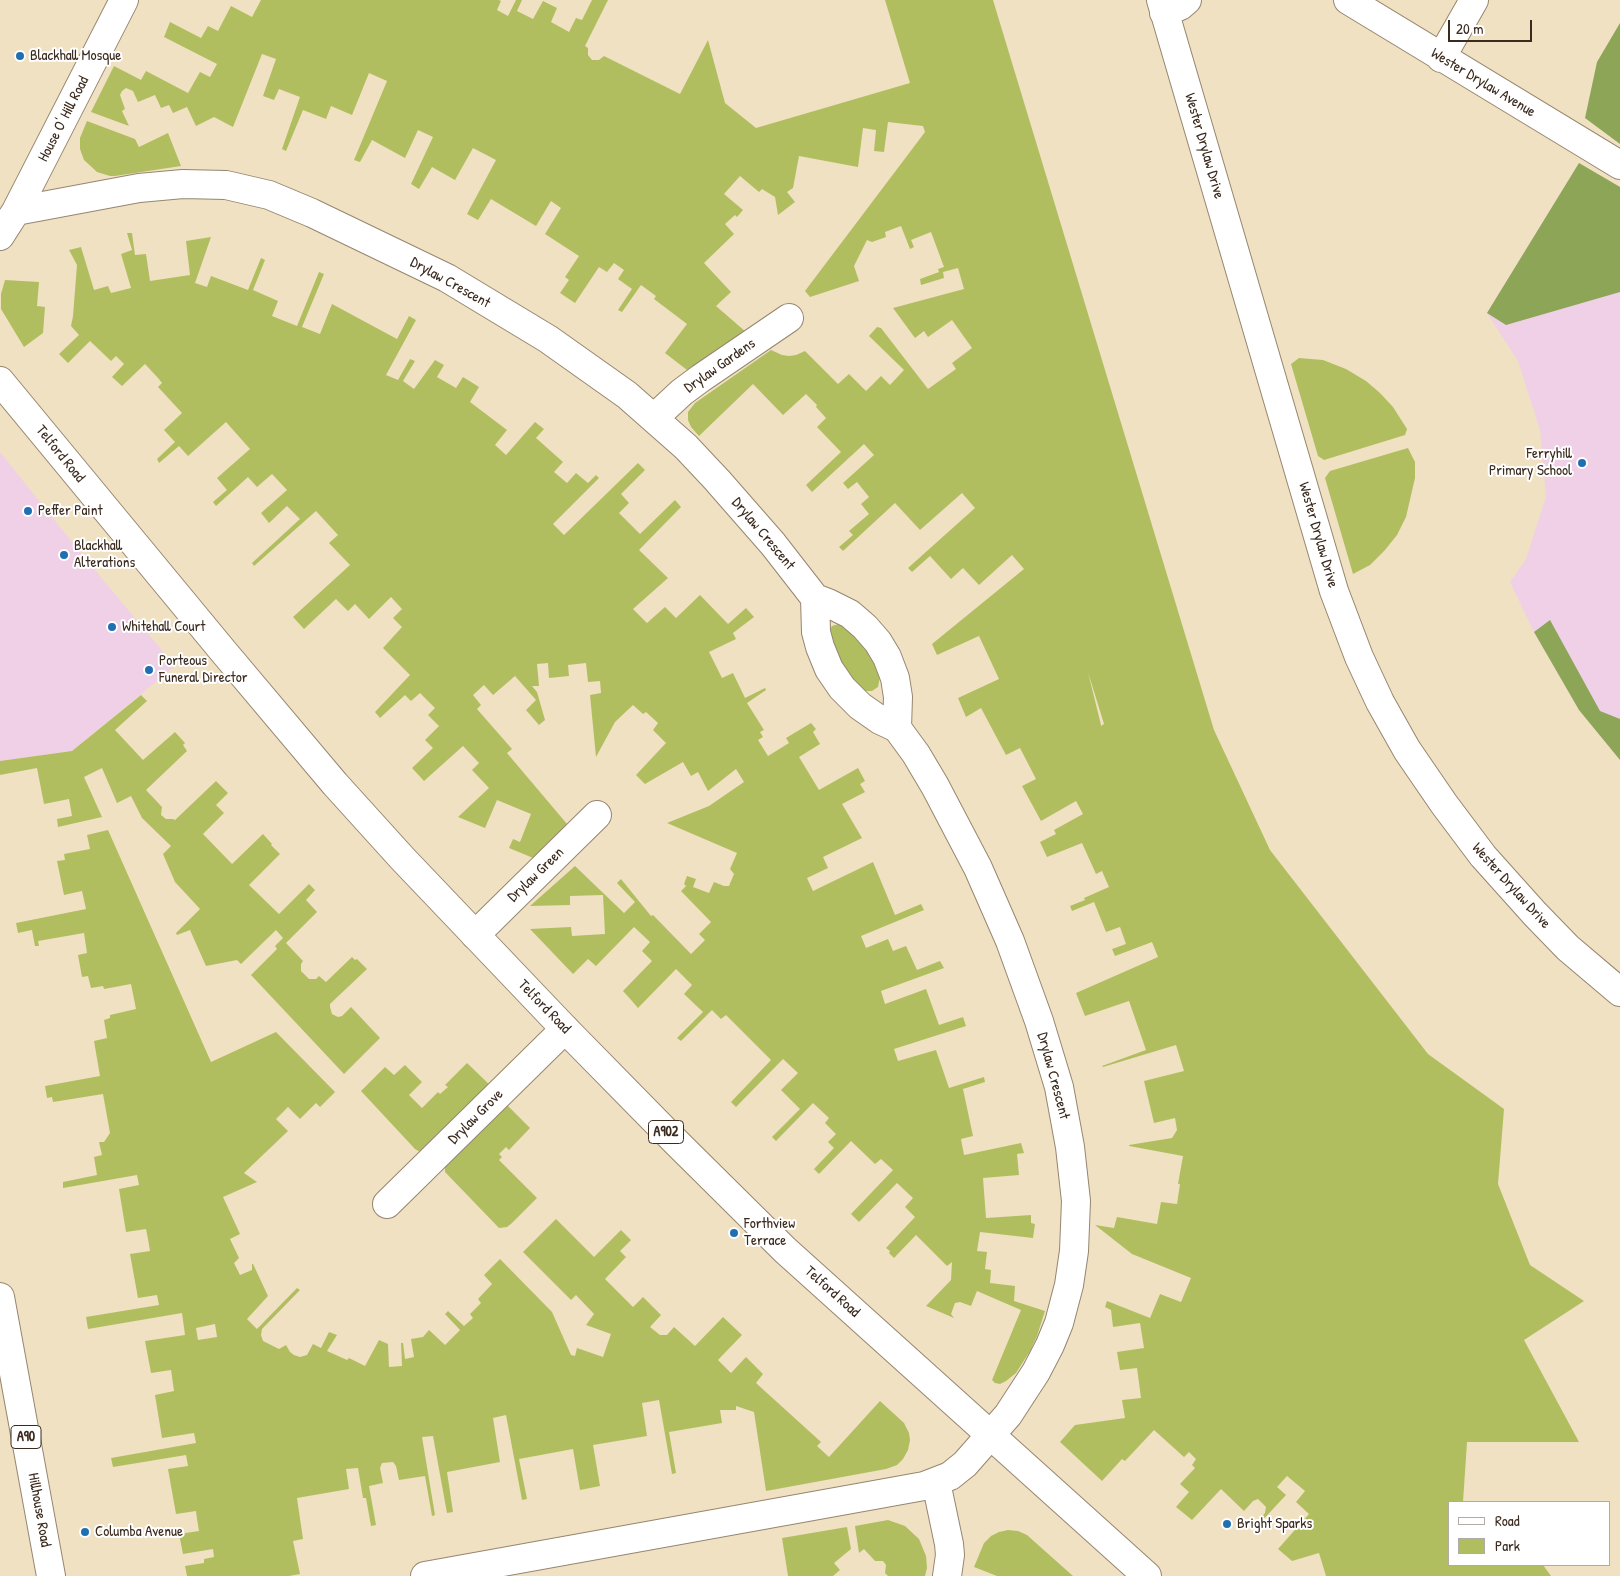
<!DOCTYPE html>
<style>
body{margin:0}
#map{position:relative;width:1620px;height:1576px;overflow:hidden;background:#f0e1c2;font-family:"Patrick Hand",sans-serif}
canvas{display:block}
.legend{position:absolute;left:1448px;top:1501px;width:162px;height:65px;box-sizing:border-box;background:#fff;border:1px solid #b1aaa5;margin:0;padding:6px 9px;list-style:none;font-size:15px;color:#3b2a1e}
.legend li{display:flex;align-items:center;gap:10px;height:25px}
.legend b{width:25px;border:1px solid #b1aaa5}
.scale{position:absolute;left:1448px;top:20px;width:84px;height:22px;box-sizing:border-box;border:2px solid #3b2a1e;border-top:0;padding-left:6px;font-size:15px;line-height:18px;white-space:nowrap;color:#3b2a1e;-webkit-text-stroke:4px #fff;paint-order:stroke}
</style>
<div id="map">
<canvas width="1620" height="1576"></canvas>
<ul class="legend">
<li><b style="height:6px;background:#fff"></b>Road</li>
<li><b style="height:14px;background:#b1be60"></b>Park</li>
</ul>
<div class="scale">20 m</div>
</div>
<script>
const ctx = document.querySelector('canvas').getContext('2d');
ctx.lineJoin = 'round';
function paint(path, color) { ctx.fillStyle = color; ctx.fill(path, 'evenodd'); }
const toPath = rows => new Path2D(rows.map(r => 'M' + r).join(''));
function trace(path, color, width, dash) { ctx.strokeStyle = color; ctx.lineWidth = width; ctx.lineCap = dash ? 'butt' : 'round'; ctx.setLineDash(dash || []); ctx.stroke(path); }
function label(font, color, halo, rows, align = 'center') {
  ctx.font = font + ' "Patrick Hand",sans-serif'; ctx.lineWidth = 4; ctx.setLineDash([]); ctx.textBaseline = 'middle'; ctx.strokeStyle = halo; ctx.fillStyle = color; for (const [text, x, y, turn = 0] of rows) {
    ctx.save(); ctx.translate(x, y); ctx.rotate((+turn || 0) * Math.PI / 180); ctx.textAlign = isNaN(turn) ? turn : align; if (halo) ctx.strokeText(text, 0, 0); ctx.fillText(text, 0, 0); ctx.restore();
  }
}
const built = toPath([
 [1579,163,1620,187,1620,760,1579,710,1534,632,1510,582,1526,559,1546,497,1540,430,1518,361,1487,313],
 [0,452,84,557,175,666,72,751,0,761]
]);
const green = toPath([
 [261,0,499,0,501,1,497,10,508,16,516,0,522,0,517,11,533,19,543,1,557,8,551,22,569,32,576,18,582,20,592,0,608,0,585,46,588,48,588,55,592,60,599,60,604,56,680,94,708,40,725,103,756,128,910,83,885,0,993,0,1214,730,1270,850,1428,1054,1504,1109,1498,1184,1530,1265,1584,1301,1524,1340,1579,1442,1467,1442,1463,1502,1449,1502,1449,1565,1543,1565,1551,1576,1326,1576,1319,1553,1292,1561,1278,1549,1309,1514,1296,1502,1305,1491,1287,1476,1277,1487,1286,1495,1259,1524,1257,1522,1265,1513,1266,1507,1258,1499,1253,1501,1244,1511,1221,1489,1192,1520,1176,1507,1189,1492,1180,1484,1195,1468,1192,1465,1196,1459,1189,1452,1184,1457,1154,1430,1125,1461,1122,1459,1102,1481,1060,1442,1075,1425,1125,1418,1122,1400,1141,1398,1137,1368,1120,1370,1117,1352,1144,1348,1140,1323,1113,1327,1111,1310,1105,1307,1107,1301,1150,1318,1160,1294,1181,1302,1191,1278,1132,1254,1095,1225,1114,1228,1117,1217,1157,1224,1161,1202,1177,1204,1180,1184,1178,1184,1183,1156,1129,1146,1129,1145,1172,1138,1177,1130,1175,1118,1154,1123,1144,1081,1184,1071,1176,1045,1103,1067,1102,1066,1146,1050,1129,1001,1085,1016,1076,993,1158,957,1152,942,1115,956,1112,949,1126,944,1120,927,1106,932,1094,902,1072,911,1070,906,1085,900,1084,898,1109,887,1102,871,1096,874,1082,843,1047,857,1040,842,1056,834,1054,830,1083,814,1076,801,1041,821,1022,786,1036,779,1020,748,1006,755,981,708,966,717,958,698,999,679,979,636,937,655,932,644,1024,569,1012,555,979,585,963,568,951,579,930,556,912,572,908,568,975,508,962,493,920,530,895,503,843,551,839,547,853,535,849,531,869,514,861,504,869,497,857,482,848,489,843,483,874,455,864,444,812,492,806,485,841,452,817,427,826,418,816,407,817,405,806,394,783,415,753,384,699,436,691,427,688,420,688,412,695,403,771,350,782,355,789,356,796,355,805,351,838,384,849,374,866,391,881,376,890,385,904,370,869,336,877,327,881,328,928,389,956,369,952,363,972,348,952,320,928,337,924,331,915,338,893,308,964,289,958,268,943,272,944,278,921,285,920,279,939,272,938,269,944,267,931,232,911,240,914,247,910,249,901,226,885,232,886,237,872,242,867,240,854,266,859,281,810,297,805,291,925,132,923,126,888,122,884,152,874,151,876,130,863,128,858,167,799,156,793,188,787,192,795,202,778,215,775,197,762,189,759,192,740,176,724,194,743,210,737,217,735,215,725,224,734,234,704,263,731,292,716,306,746,332,687,370,665,353,687,324,654,299,656,296,641,285,622,312,618,310,632,289,618,279,624,270,614,263,607,272,599,267,575,303,560,293,569,280,565,277,579,256,545,234,561,208,551,201,536,226,491,199,478,220,467,214,496,160,473,148,455,180,432,167,419,189,411,184,433,137,418,130,405,158,372,140,360,162,354,160,387,81,369,73,352,115,331,106,326,119,303,110,286,151,282,149,300,97,279,89,274,100,263,96,276,59,262,54,233,127,214,117,196,126,187,107,173,113,169,105,161,108,155,95,138,102,133,91,126,88,122,91,120,95,125,109,122,111,129,126,91,112,114,66,141,80,146,71,188,93,200,72,210,77,217,64,164,37,170,22,201,38,208,26,218,31,231,6,252,17],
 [1088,672,1104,724,1101,726,1101,725],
 [87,121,135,139,139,147,168,133,181,166,115,176,110,176,97,172,84,160,80,149,80,138],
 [127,233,132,233,135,255,146,254,150,281,190,275,186,241,211,237,195,283,207,287,211,276,248,290,261,258,265,260,253,290,278,301,272,316,297,326,319,272,324,274,302,327,320,334,332,304,397,339,409,316,416,320,386,375,398,380,410,359,415,361,403,381,414,389,435,360,444,365,437,377,456,388,463,377,479,387,470,402,507,430,495,445,506,455,535,422,544,429,536,438,563,462,554,472,567,483,576,473,588,483,596,475,599,478,553,524,564,535,638,463,645,470,621,494,629,503,619,513,640,534,675,500,681,507,639,550,668,578,633,609,647,623,665,607,676,618,700,595,728,624,746,608,754,617,733,633,736,639,709,652,722,678,733,673,745,698,765,688,766,690,747,703,764,730,760,732,763,737,758,740,768,756,789,743,786,738,811,723,816,729,813,732,820,744,799,757,819,790,858,768,865,781,860,784,865,792,842,804,862,838,823,857,828,868,807,878,813,891,873,862,895,915,921,904,924,910,861,936,866,948,888,939,893,951,906,946,917,970,940,961,944,968,881,991,885,1004,926,989,939,1025,963,1017,966,1026,894,1049,898,1061,936,1050,949,1088,984,1077,985,1082,963,1089,973,1136,961,1139,964,1155,1021,1143,1024,1153,1017,1154,1019,1175,983,1178,986,1218,1031,1215,1031,1223,1035,1224,1033,1238,980,1232,977,1251,987,1252,985,1269,991,1270,990,1283,1015,1286,1014,1301,1045,1311,1037,1336,1030,1351,1016,1373,1006,1381,1000,1384,995,1383,992,1380,1021,1310,977,1291,971,1306,960,1302,955,1303,951,1314,954,1318,926,1306,951,1280,952,1262,947,1266,916,1235,894,1258,889,1253,890,1251,886,1248,915,1217,905,1207,913,1198,897,1183,859,1222,851,1214,893,1170,881,1159,875,1164,851,1141,819,1174,814,1169,834,1148,828,1142,836,1134,825,1123,829,1118,813,1103,776,1141,772,1137,800,1109,781,1090,798,1073,783,1059,736,1107,731,1102,771,1060,726,1015,721,1019,712,1010,681,1041,677,1038,703,1012,684,994,692,985,676,969,638,1008,632,1001,623,991,652,961,642,951,650,942,634,927,596,966,588,959,573,974,530,929,571,927,572,936,605,934,603,895,570,896,570,905,530,906,575,866,624,913,635,902,617,883,621,879,651,916,653,915,691,954,705,940,699,934,711,922,681,891,686,886,684,884,687,876,696,879,693,887,709,893,714,882,724,886,729,886,734,874,730,869,737,853,667,823,709,806,744,782,736,769,708,791,698,772,691,776,683,762,645,784,636,775,666,743,653,730,658,723,646,712,643,714,633,705,615,722,596,757,590,695,601,693,600,681,588,682,586,663,568,665,569,676,549,678,548,663,537,664,539,686,532,686,537,692,545,720,539,725,526,710,536,700,515,676,493,695,484,685,473,695,481,705,477,709,512,749,507,753,567,824,567,830,538,860,509,848,513,839,520,842,531,814,497,800,485,828,458,817,489,788,472,770,479,763,463,746,424,781,412,768,433,748,425,740,439,726,428,715,435,708,420,693,411,701,405,695,380,718,375,712,410,675,383,648,402,627,393,618,402,609,391,597,369,619,355,604,348,611,336,599,304,629,293,617,350,565,329,543,338,535,316,511,254,566,252,563,300,519,287,506,269,523,261,513,287,490,272,474,257,487,248,477,216,506,213,502,227,490,217,478,250,449,226,422,188,456,179,446,159,463,157,459,175,442,164,430,182,413,158,387,162,383,158,378,145,364,122,386,112,377,124,364,116,356,111,361,90,341,68,363,59,354,79,335,71,326,73,316,77,265,69,250,81,247,94,290,108,286,111,293,131,288,121,254,132,250],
 [5,280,39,282,37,306,45,307,43,333,24,347,1,309,1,294],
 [1299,358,1323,360,1346,369,1366,381,1380,393,1393,407,1407,429,1405,435,1324,460,1318,456,1291,364],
 [1408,448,1415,462,1415,478,1406,517,1397,535,1385,550,1370,565,1353,574,1325,478,1330,471],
 [839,624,847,626,872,656,880,677,878,687,872,691,865,691,860,688,841,666,828,632,832,626],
 [141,695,147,701,115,730,143,760,175,732,185,743,183,745,187,751,146,790,162,807,161,815,166,819,173,819,175,820,216,781,228,793,216,805,224,813,203,834,232,864,263,834,272,844,271,845,280,854,249,885,279,914,309,884,315,890,306,900,317,912,286,943,303,961,301,964,301,971,309,979,316,979,319,976,326,982,352,957,355,960,357,959,367,969,330,1004,330,1007,332,1014,338,1017,342,1016,351,1007,380,1038,344,1074,251,975,277,949,275,946,283,938,276,930,241,964,237,960,206,966,190,930,177,935,176,933,200,909,175,882,163,854,171,846,142,818,131,796,117,803,102,768,84,777,102,817,58,827,57,819,72,816,69,799,44,804,37,768,0,775,0,761,72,751],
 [108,830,211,1062,276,1032,335,1092,320,1107,316,1103,300,1119,288,1107,276,1119,288,1131,244,1173,257,1182,223,1197,240,1234,230,1239,239,1258,234,1263,240,1275,252,1270,252,1264,253,1264,268,1296,247,1319,257,1329,297,1288,300,1290,262,1329,261,1335,263,1341,279,1349,286,1345,290,1352,294,1355,300,1357,307,1355,313,1344,321,1348,329,1332,337,1335,327,1351,347,1360,349,1358,365,1366,379,1340,388,1344,389,1367,402,1366,401,1343,403,1343,405,1359,414,1357,411,1339,423,1337,429,1330,445,1345,460,1330,445,1314,448,1311,464,1326,473,1318,470,1314,481,1303,478,1299,492,1284,484,1275,500,1259,552,1312,571,1355,575,1356,577,1348,603,1357,611,1334,586,1325,594,1314,576,1295,571,1300,523,1252,556,1219,594,1257,621,1230,631,1240,620,1251,626,1257,605,1279,633,1307,643,1297,661,1315,650,1327,660,1335,667,1335,674,1327,695,1346,723,1317,742,1335,718,1360,731,1373,746,1357,763,1374,756,1383,821,1442,817,1446,829,1457,880,1401,904,1423,909,1433,910,1440,908,1450,903,1459,897,1465,886,1469,766,1491,754,1412,736,1406,736,1410,720,1410,722,1423,669,1432,676,1473,672,1474,659,1400,642,1403,647,1436,593,1445,600,1486,580,1490,573,1449,519,1459,527,1499,522,1500,506,1415,493,1418,500,1462,447,1472,453,1512,447,1513,433,1436,422,1437,435,1515,432,1516,425,1476,399,1480,396,1466,393,1462,382,1463,380,1468,383,1483,369,1486,376,1525,371,1526,366,1498,363,1498,358,1468,346,1469,349,1489,297,1498,303,1539,293,1541,300,1574,289,1576,187,1576,185,1566,204,1563,204,1559,214,1557,213,1549,183,1554,179,1534,199,1531,197,1519,196,1511,176,1514,168,1469,188,1466,186,1455,113,1467,111,1458,196,1443,194,1433,162,1438,155,1395,174,1391,171,1370,151,1373,145,1341,185,1335,182,1313,88,1329,86,1317,159,1305,157,1295,138,1298,130,1254,150,1251,148,1239,146,1229,126,1232,119,1189,139,1185,137,1175,63,1188,63,1182,97,1175,94,1157,102,1155,99,1142,104,1142,110,1133,103,1094,53,1102,52,1097,47,1098,45,1086,100,1076,94,1041,107,1038,104,1020,110,1018,110,1015,136,1009,131,984,104,989,103,986,91,988,88,976,82,977,78,955,87,953,84,933,38,941,39,946,35,946,32,930,18,933,16,923,86,909,82,891,64,895,57,861,65,860,64,854,90,849,87,835],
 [215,1324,217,1337,198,1340,196,1328],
 [467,1063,493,1088,424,1154,415,1149,361,1091,385,1067,394,1075,405,1065,422,1082,409,1095,422,1108,438,1092,440,1094,448,1087,445,1085],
 [507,1105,530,1128,509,1150,506,1147,499,1154,502,1157,499,1160,537,1198,512,1223,507,1227,499,1228,445,1172,445,1165],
 [888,1520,905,1526,919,1539,926,1556,927,1568,925,1576,888,1576,885,1573,886,1565,883,1561,875,1561,864,1549,859,1553,855,1526],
 [847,1527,851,1549,834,1563,840,1570,833,1576,788,1576,782,1538],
 [1008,1530,1018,1531,1027,1535,1073,1576,997,1576,974,1567,984,1543,991,1536,999,1532]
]);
const forest = toPath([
 [1620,23,1620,144,1585,118,1597,62],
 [1579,163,1620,187,1620,292,1506,325,1487,313],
 [1550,620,1600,711,1620,719,1620,760,1579,710,1534,632]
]);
const minor = toPath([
 [1161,0,1334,591,1359,657,1380,702,1407,750,1444,804,1483,856,1535,914,1568,948,1620,992],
 [1348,0,1620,165],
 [1164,13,1180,6,1187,0],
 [1441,58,1474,0],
 [16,211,124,0],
 [0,236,16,211,139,188,183,184,226,185,269,195,312,213,447,278,548,339,627,395,686,447,717,480,773,544,815,598,828,603,850,614,865,627,878,642,887,657,895,678,898,697,897,728,916,754,935,786,978,868,1010,941,1039,1021,1059,1087,1070,1147,1076,1201,1074,1251,1069,1285,1059,1323,1050,1345,1036,1372,1008,1415,965,1464,950,1476,924,1486,425,1576],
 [654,418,682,392,701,378,789,318],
 [815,598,816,632,820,647,829,669,842,688,860,706,880,720,897,728],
 [475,935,597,815],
 [387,1204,565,1029],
 [936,1482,949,1544,950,1555,947,1576]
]);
const major = toPath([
 [0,381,223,651,335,784,402,858,565,1029,676,1142,785,1250,1147,1576],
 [0,1297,51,1576]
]);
const markers = [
 [20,56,5,"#1f6fb2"],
 [1582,463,5,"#1f6fb2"],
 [28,511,5,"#1f6fb2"],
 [64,555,5,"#1f6fb2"],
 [112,627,5,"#1f6fb2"],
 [149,670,5,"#1f6fb2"],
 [734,1233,5,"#1f6fb2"],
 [1227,1524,5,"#1f6fb2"],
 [85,1532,5,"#1f6fb2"]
];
const shields = [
 [666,1132,35],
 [26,1437,30]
];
const shieldNames = [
 ["A902",666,1132],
 ["A90",26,1437]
];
const poiNames = [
 ["Blackhall Mosque",30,56],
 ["Ferryhill",1572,454,"right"],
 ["Primary School",1572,471,"right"],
 ["Peffer Paint",38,511],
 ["Blackhall",74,546],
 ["Alterations",74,563],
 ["Whitehall Court",122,627],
 ["Porteous",159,661],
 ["Funeral Director",159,678],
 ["Forthview",744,1224],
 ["Terrace",744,1241],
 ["Bright Sparks",1237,1524],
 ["Columba Avenue",95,1532]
];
const streetNames = [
 ["Wester Drylaw Avenue",1483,83,31],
 ["House O' Hill Road",64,119,-63],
 ["Wester Drylaw Drive",1204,146,74],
 ["Drylaw Crescent",450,283,29],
 ["Drylaw Gardens",720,366,-35],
 ["Telford Road",60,454,51],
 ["Drylaw Crescent",763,534,50],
 ["Wester Drylaw Drive",1318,535,74],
 ["Drylaw Green",536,875,-44],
 ["Wester Drylaw Drive",1511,886,48],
 ["Telford Road",544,1007,46],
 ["Drylaw Crescent",1053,1076,75],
 ["Drylaw Grove",476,1117,-45],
 ["Telford Road",832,1292,42],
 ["Hillhouse Road",39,1510,80]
];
paint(built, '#efd0e6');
paint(green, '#b1be60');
paint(forest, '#8ca556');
trace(minor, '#968670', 30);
trace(major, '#968670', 30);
trace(minor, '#fff', 28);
trace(major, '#fff', 28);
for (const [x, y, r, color] of markers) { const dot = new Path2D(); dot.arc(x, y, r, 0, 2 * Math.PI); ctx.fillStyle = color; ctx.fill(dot); trace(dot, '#fff', 2); }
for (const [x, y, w] of shields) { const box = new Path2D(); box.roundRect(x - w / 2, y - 11.5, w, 23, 4); ctx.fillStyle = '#fff'; ctx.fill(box); trace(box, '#3b2a1e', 1); }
label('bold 14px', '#3b2a1e', null, shieldNames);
label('15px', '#3b2a1e', '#fff', poiNames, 'left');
label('15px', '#3b2a1e', '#fff', streetNames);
</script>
